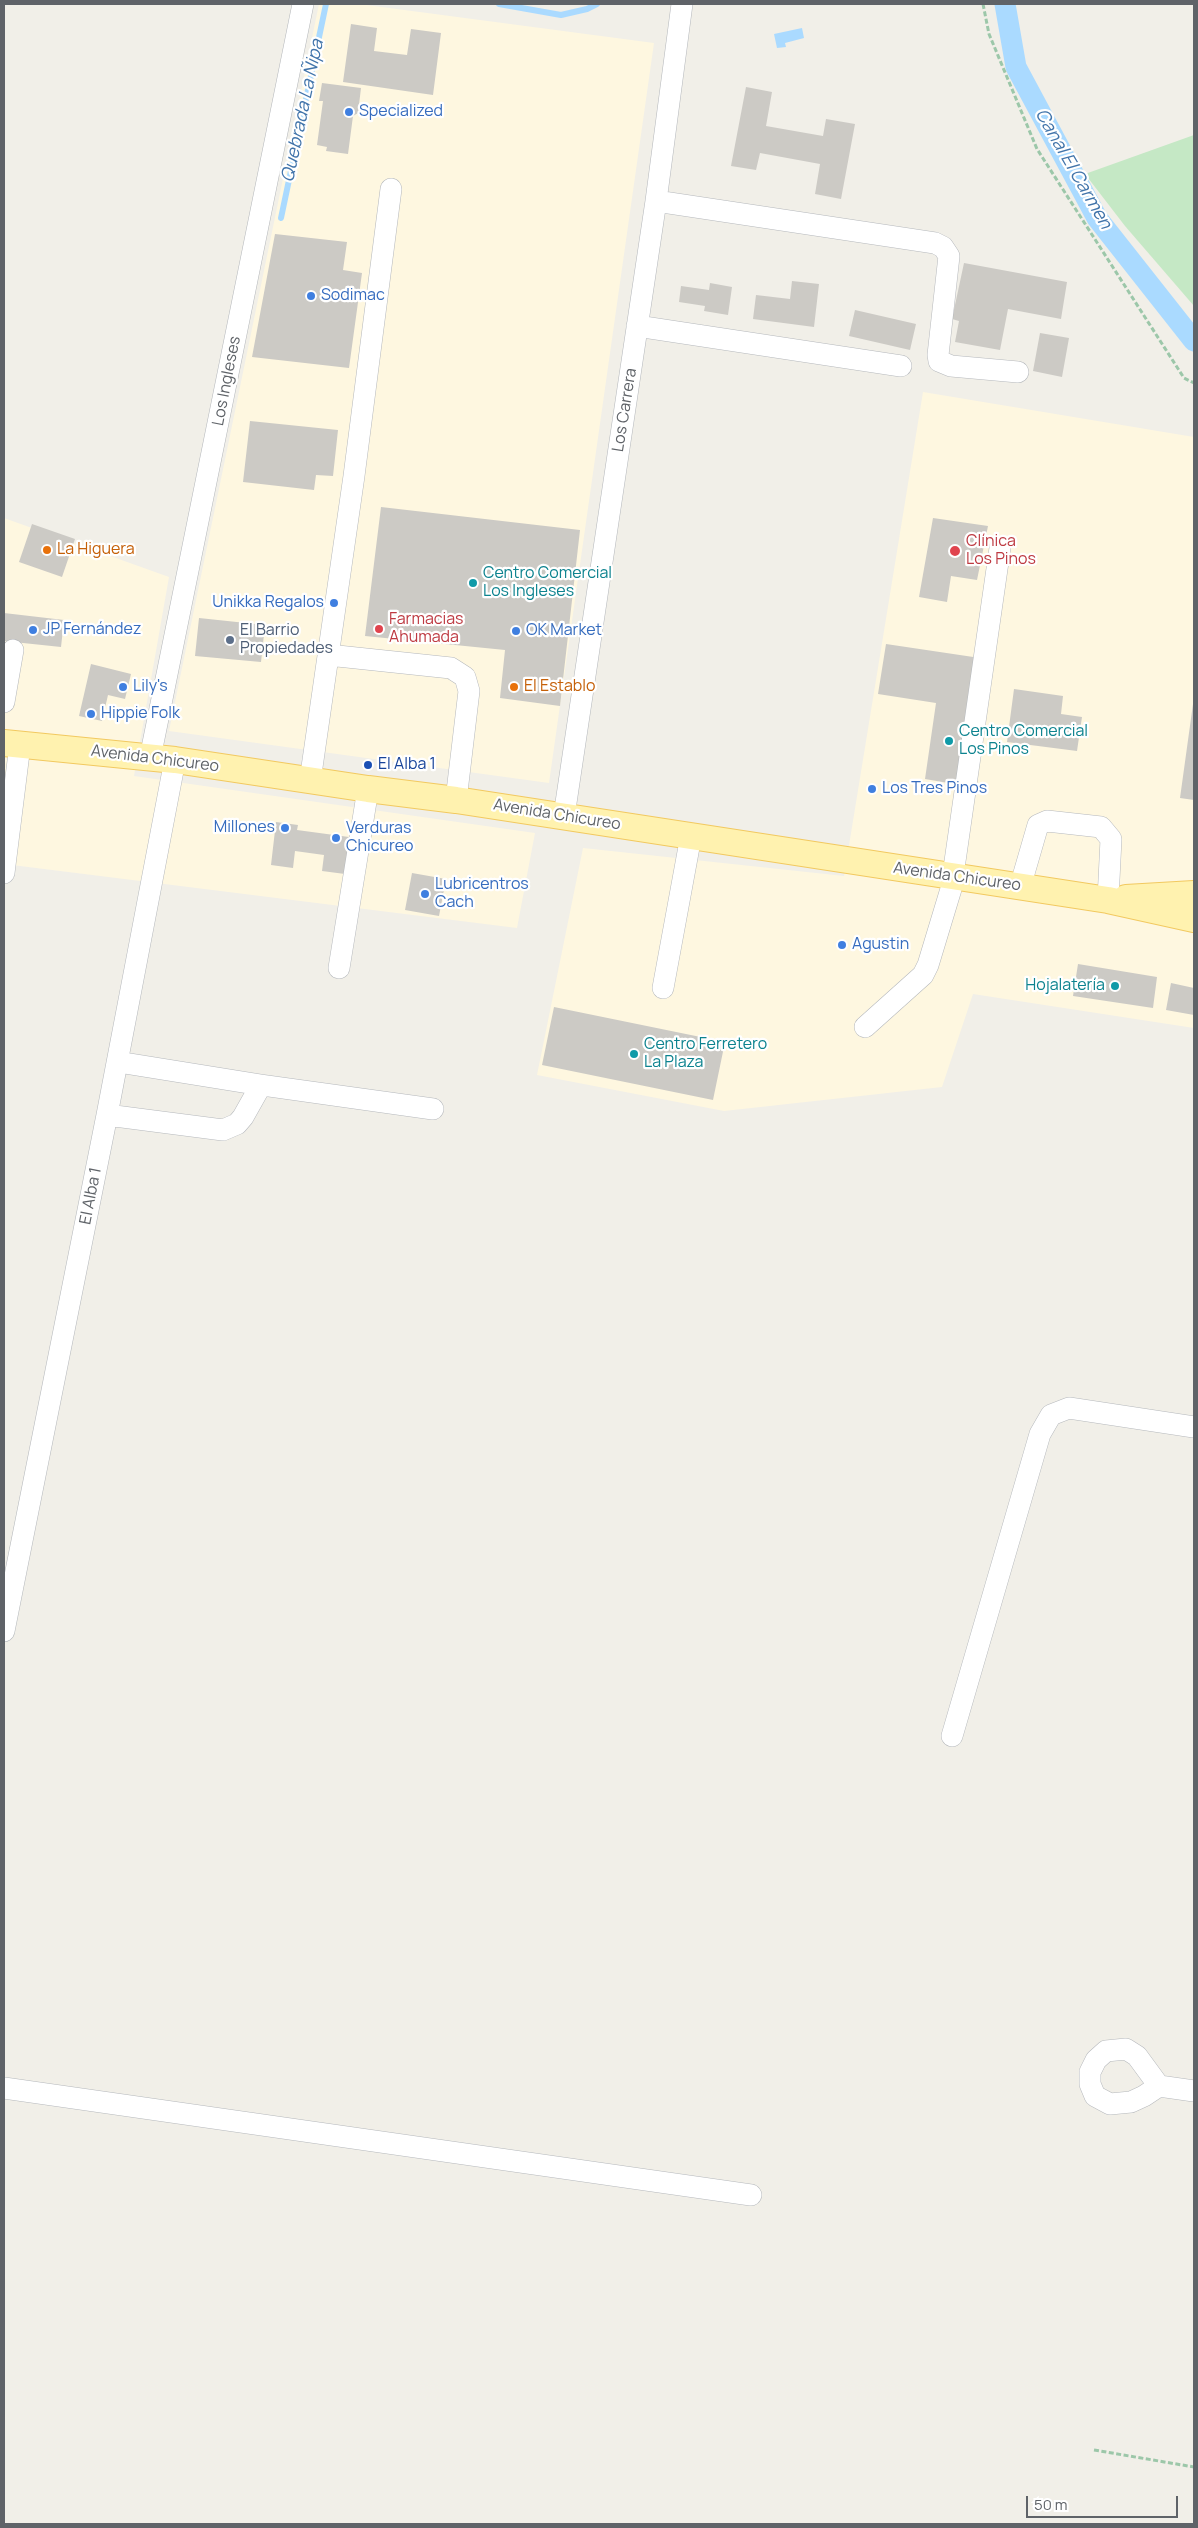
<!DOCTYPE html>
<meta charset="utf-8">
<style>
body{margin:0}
#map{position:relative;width:1198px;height:2528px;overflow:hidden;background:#f1efe8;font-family:Manrope,sans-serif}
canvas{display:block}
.frame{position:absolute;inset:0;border:5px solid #5f6368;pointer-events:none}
.scale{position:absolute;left:1026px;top:2496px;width:152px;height:22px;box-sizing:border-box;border:2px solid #5f6368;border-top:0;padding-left:6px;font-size:15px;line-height:18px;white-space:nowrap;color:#5f6368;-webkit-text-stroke:4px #fff;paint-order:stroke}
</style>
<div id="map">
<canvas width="1198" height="2528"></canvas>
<div class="frame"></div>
<div class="scale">50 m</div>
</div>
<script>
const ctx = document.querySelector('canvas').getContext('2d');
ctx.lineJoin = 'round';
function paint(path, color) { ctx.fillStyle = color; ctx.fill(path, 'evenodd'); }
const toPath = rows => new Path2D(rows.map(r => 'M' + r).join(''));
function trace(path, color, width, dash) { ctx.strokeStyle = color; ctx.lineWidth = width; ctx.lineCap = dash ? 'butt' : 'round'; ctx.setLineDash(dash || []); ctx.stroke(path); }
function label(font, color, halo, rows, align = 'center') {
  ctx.font = font + ' Manrope,sans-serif'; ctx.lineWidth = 4.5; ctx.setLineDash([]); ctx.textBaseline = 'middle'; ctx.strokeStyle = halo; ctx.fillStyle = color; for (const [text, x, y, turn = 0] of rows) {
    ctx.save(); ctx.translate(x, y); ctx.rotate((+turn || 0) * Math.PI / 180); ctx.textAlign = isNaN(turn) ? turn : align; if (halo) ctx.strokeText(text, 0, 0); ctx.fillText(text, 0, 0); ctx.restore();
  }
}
const commercial = toPath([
 [319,4,359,4,654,43,549,783,169,731],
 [923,392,1194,437,1194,1028,973,994,942,1087,724,1111,537,1075,583,848,844,876],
 [4,518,169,577,134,776,535,833,517,928,4,864]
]);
const green = toPath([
 [1194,135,1194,306,1125,226,1085,174]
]);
const water = toPath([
 [802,28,804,38,785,43,786,47,777,48,774,34]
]);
const stream = toPath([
 [499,4,561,15,587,9,597,4],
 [281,218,326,4]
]);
const canal = toPath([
 [1005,4,1016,67,1097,218,1194,341]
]);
const building = toPath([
 [351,24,377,28,374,51,407,55,411,29,441,33,433,95,343,82],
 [322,83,361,88,358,113,353,116,348,154,326,151,327,147,317,145,323,101,319,101],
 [746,87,772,92,766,126,823,136,826,119,855,124,841,199,815,194,820,164,760,153,756,170,731,166],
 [275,234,347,242,343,270,362,273,349,368,252,357],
 [964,263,1067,282,1061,319,1008,309,1000,350,955,342,959,321,952,319],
 [792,281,819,284,814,327,753,319,756,295,790,299],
 [710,283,732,287,728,315,704,311,705,306,679,302,681,286,709,290],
 [855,310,916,324,910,350,849,336],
 [1040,333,1069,338,1062,377,1033,371],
 [250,421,338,430,333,476,316,475,314,490,243,482],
 [381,507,580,530,560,706,500,698,505,650,365,636],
 [933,518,988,526,977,580,951,576,947,602,919,597],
 [32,524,75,539,62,577,19,562],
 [4,613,64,620,61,647,4,641],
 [199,618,265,625,261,662,195,656],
 [886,644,980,658,960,785,925,779,936,703,878,694],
 [91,664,131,674,125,699,108,695,102,721,79,716],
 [1014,689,1063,696,1061,714,1082,717,1077,751,1007,742],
 [1193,704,1194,704,1194,800,1180,798],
 [276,822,298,825,297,830,349,837,345,874,322,871,324,855,295,851,293,868,271,865],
 [412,873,446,879,439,916,405,910],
 [1078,964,1157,977,1153,1008,1073,996],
 [1171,983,1194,988,1194,1015,1166,1010],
 [554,1007,725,1042,713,1100,542,1065]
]);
const path = toPath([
 [983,4,989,34,1037,149,1184,378,1194,383],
 [1094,2450,1194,2467]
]);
const minor = toPath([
 [656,201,935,243,943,247,949,256,938,355,939,361,951,366,1018,372],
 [637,326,901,366],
 [328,655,451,668,465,677,469,691,456,800],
 [4,702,13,650],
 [150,758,303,4],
 [310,781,354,476,391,189],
 [564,816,656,201,682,4],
 [4,873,20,745],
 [1020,887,1038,825,1047,821,1101,827,1111,839,1108,900],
 [339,968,368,789],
 [663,988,691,836],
 [865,1027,923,975,928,965,951,889,1000,548],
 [118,1062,261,1085,433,1109],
 [107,1115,223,1130,237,1124,243,1117,261,1085],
 [4,1631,107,1115,175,760],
 [952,1736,1040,1434,1051,1415,1069,1408,1194,1427],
 [1159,2086,1137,2056,1126,2049,1106,2051,1096,2060,1090,2072,1090,2084,1095,2096,1110,2104,1131,2102,1144,2096,1159,2086,1194,2091],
 [4,2088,751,2195]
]);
const major = toPath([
 [4,743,175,760,368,789,456,800,1108,900,1194,919],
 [1126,898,1194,894]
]);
const markers = [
 [349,112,5,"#3f7fe0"],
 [311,296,5,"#3f7fe0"],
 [47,550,5,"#e8710a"],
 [955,551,6,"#e0444e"],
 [473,583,5,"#0f9aa8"],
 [334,603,5,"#3f7fe0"],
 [379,629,5,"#e0444e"],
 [33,630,5,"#3f7fe0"],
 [516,631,5,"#3f7fe0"],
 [230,640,5,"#5c6f8a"],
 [123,687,5,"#3f7fe0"],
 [514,687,5,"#e8710a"],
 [91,714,5,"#3f7fe0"],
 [949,741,5,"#0f9aa8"],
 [368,765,5,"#1a4fb4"],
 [872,789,5,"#3f7fe0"],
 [285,828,5,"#3f7fe0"],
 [336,838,5,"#3f7fe0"],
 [425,894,5,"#3f7fe0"],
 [842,945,5,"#3f7fe0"],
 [1115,986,5,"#0f9aa8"],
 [634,1054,5,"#0f9aa8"]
];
const shopNames = [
 ["Specialized",359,112],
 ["Sodimac",321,296],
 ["Unikka Regalos",324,603,"right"],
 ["JP Fernández",43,630],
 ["OK Market",526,631],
 ["Lily's",133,687],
 ["Hippie Folk",101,714],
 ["Los Tres Pinos",882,789],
 ["Millones",275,828,"right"],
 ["Verduras",346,829],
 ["Chicureo",346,847],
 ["Lubricentros",435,885],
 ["Cach",435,903],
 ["Agustin",852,945]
];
const streetNames = [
 ["Los Ingleses",227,381,-79],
 ["Los Carrera",625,410,-81],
 ["Avenida Chicureo",155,759,7],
 ["Avenida Chicureo",557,815,9],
 ["Avenida Chicureo",957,877,8],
 ["El Alba 1",91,1196,-79]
];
const healthNames = [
 ["Clínica",966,542],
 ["Los Pinos",966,560],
 ["Farmacias",389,620],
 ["Ahumada",389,638]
];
const foodNames = [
 ["La Higuera",57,550],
 ["El Establo",524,687]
];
const cultureNames = [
 ["Centro Comercial",483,574],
 ["Los Ingleses",483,592],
 ["Centro Comercial",959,732],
 ["Los Pinos",959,750],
 ["Hojalatería",1105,986,"right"],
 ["Centro Ferretero",644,1045],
 ["La Plaza",644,1063]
];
const serviceNames = [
 ["El Barrio",240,631],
 ["Propiedades",240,649]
];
const transitNames = [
 ["El Alba 1",378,765]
];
const waterNames = [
 ["Quebrada La Ñipa",303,111,-78],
 ["Canal El Carmen",1073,169,60]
];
paint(commercial, '#fef7e0');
paint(green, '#c5e8c5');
paint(water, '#aadaff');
trace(stream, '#aadaff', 6);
trace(canal, '#aadaff', 21);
paint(building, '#cccac5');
trace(minor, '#b5b8bc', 22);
trace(major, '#f2c960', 28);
trace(path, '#9cc7a9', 3, [5, 2.5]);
trace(minor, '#fff', 21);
trace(major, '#fff2af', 26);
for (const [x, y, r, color] of markers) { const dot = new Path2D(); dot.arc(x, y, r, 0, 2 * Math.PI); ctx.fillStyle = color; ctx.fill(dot); trace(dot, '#fff', 2); }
label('16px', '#366cbe', '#fff', shopNames, 'left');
label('16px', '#5f6368', '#fff', streetNames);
label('16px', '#be3a42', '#fff', healthNames, 'left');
label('16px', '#c56008', '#fff', foodNames, 'left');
label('16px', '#0d838f', '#fff', cultureNames, 'left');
label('16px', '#4e5e75', '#fff', serviceNames, 'left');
label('16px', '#164399', '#fff', transitNames, 'left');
label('italic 18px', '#4174aa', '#fff', waterNames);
</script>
